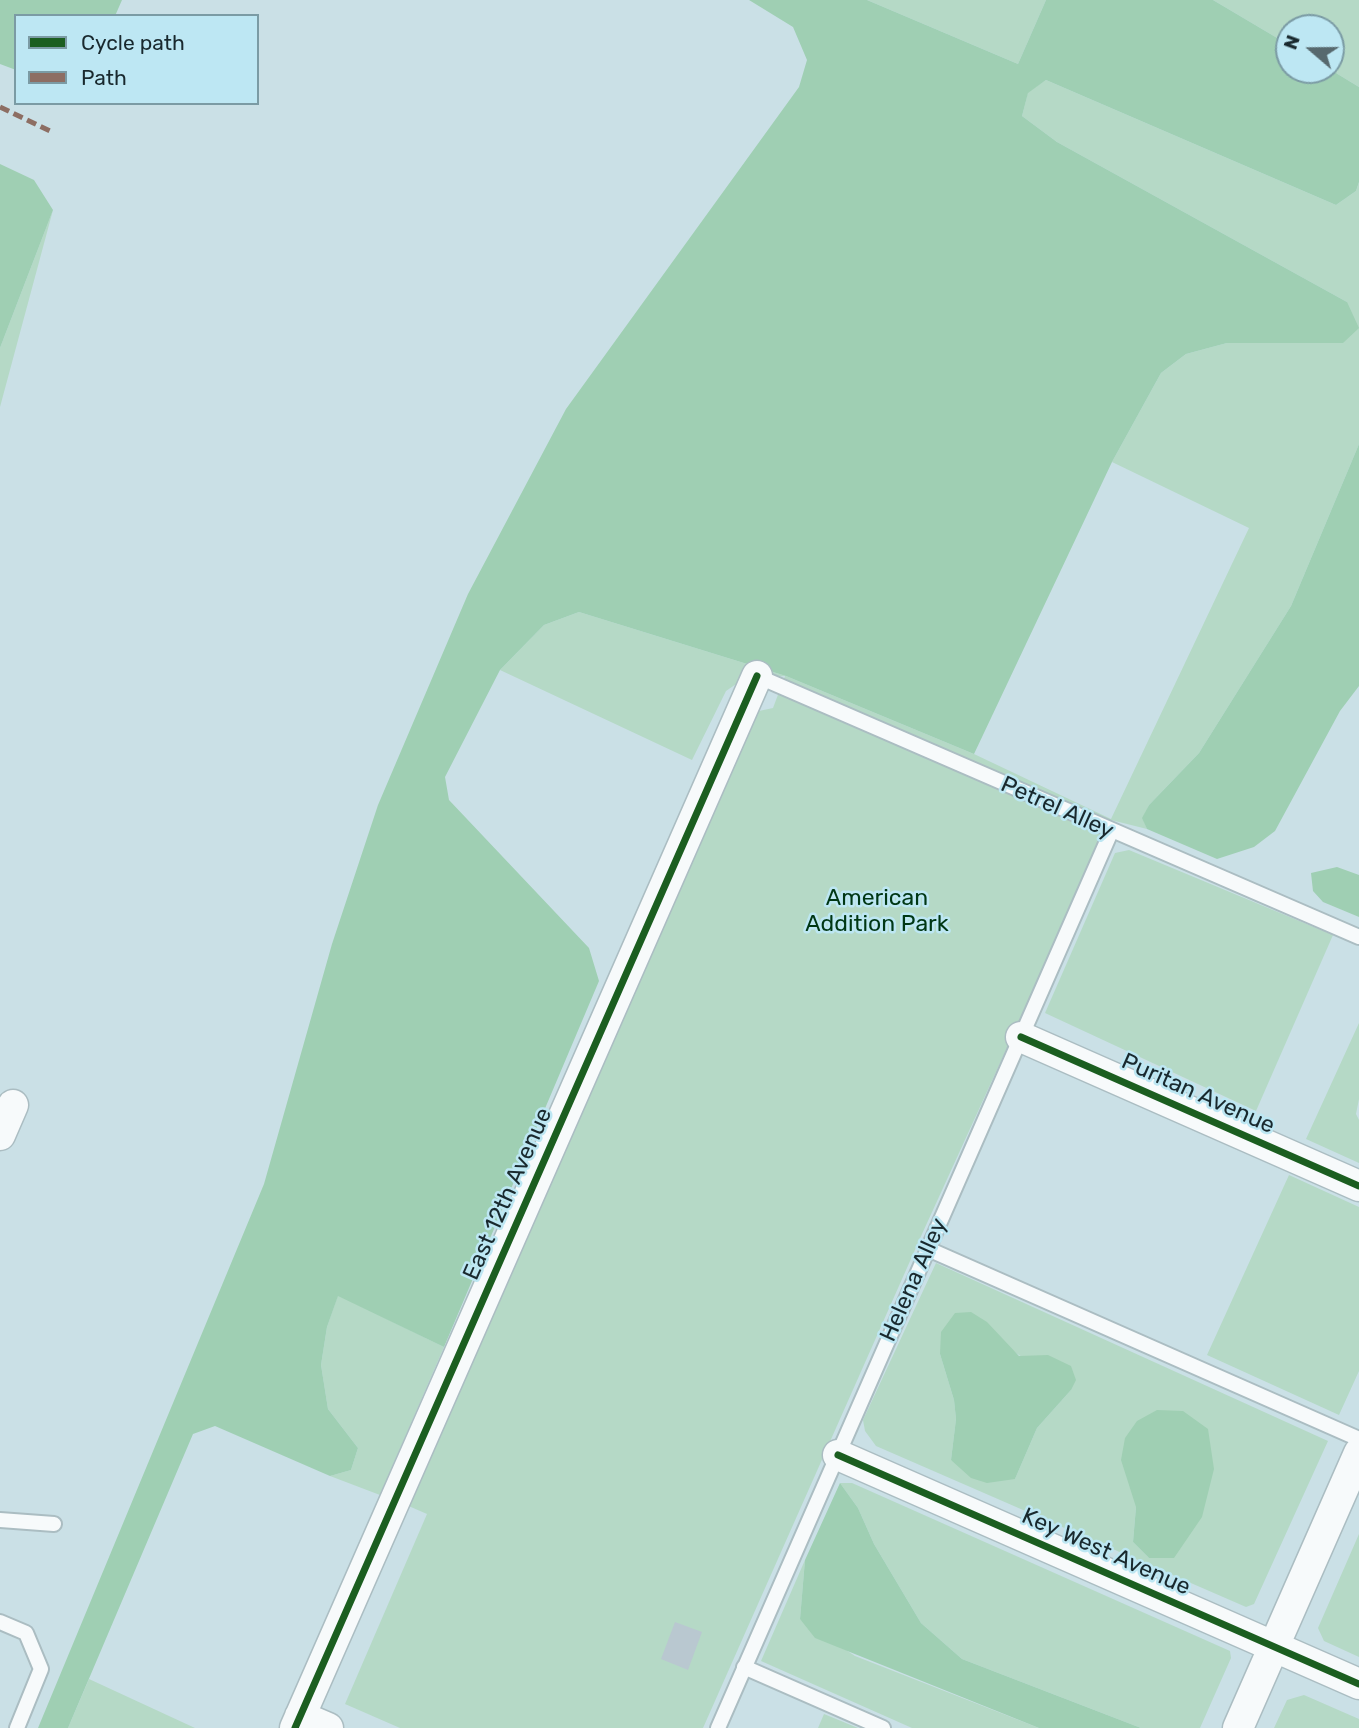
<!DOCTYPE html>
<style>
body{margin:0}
#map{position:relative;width:1359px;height:1728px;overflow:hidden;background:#cae0e6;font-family:Rubik,sans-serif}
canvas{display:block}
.legend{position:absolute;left:14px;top:14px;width:245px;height:91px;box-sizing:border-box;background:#bde7f3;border:2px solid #7b9ba4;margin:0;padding:9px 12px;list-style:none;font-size:21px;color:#19292e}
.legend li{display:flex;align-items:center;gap:14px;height:35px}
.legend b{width:35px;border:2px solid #7b9ba4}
.north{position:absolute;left:1275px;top:14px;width:70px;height:70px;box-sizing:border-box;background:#bde7f3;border:2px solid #7b9ba4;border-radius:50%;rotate:290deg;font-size:19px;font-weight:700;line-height:28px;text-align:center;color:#19292e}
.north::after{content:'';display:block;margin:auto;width:24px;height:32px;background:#57696e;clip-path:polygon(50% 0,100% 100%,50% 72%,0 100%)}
</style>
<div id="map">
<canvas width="1359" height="1728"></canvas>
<ul class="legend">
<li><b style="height:9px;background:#1b5e20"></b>Cycle path</li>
<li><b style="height:9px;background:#8d6e63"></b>Path</li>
</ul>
<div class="north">N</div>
</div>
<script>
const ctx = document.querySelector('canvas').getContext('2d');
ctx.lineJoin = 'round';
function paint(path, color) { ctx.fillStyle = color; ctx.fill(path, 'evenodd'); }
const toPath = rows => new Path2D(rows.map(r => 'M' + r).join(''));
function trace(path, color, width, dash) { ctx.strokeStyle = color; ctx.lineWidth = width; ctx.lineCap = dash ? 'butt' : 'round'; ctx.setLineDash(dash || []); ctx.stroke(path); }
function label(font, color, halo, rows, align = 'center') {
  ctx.font = font + ' Rubik,sans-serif'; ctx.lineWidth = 5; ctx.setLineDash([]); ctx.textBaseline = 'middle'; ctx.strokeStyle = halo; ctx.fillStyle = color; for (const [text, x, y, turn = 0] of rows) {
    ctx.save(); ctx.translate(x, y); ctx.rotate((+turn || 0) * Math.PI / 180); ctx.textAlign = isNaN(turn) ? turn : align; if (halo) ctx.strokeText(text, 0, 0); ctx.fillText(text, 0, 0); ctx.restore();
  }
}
const green = toPath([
 [867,0,1046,0,1018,64],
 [1213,0,1359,0,1359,87,1331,70,1331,28,1289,28,1289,45],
 [1046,80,1336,205,1356,191,1359,182,1359,444,1291,606,1199,753,1149,805,1143,818,1147,829,1111,820,922,1234,703,1728,400,1728,345,1704,427,1514,404,1504,744,726,759,711,773,708,785,676,742,680,726,691,692,760,500,670,544,625,579,612,786,676,974,754,1111,819,1249,528,1112,462,1161,373,1186,354,1227,343,1343,343,1347,302,1057,142,1022,116,1028,92],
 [53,210,0,407,0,348],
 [1129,850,1333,935,1256,1111,1045,1013,1115,853],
 [1359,1023,1359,1099,1356,1114,1359,1120,1359,1163,1306,1139],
 [1289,1175,1359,1207,1359,1371,1339,1415,1207,1355],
 [936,1263,1328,1441,1254,1604,1246,1607,876,1446,865,1431,863,1420],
 [1010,1349,1071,1390,1037,1428,1015,1479,951,1460,956,1419,954,1400,940,1354],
 [1136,1507,1149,1558,1133,1542],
 [338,1295,444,1347,380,1495,330,1476,351,1470,358,1448,328,1409,321,1365,327,1327],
 [840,1483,852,1483,1230,1651,1231,1658,1200,1728,1141,1728,962,1659,921,1623,874,1544,858,1508],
 [1359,1534,1359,1657,1324,1641,1318,1628],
 [805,1560,800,1619,855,1656,1039,1728,912,1728,761,1661],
 [89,1679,195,1728,68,1728],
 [1304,1695,1359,1719,1359,1728,1274,1728,1287,1700],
 [824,1714,858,1728,818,1728]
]);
const forest = toPath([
 [0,0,122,0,115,16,16,16,16,70,0,64],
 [749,0,867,0,1018,64,1046,0,1213,0,1289,45,1289,70,1331,70,1359,87,1359,182,1356,191,1336,205,1046,80,1028,93,1022,116,1057,142,1347,302,1359,328,1343,343,1227,343,1186,354,1161,373,1112,462,974,754,786,676,579,612,544,625,500,670,445,777,449,800,589,948,599,981,444,1347,338,1296,327,1327,321,1365,328,1409,358,1448,351,1470,330,1476,215,1426,193,1434,68,1728,38,1728,264,1184,332,944,378,805,468,594,566,409,799,87,807,60,793,27],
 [0,164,34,180,53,210,0,348],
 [1359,444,1359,686,1340,711,1275,831,1254,847,1217,859,1147,829,1142,818,1149,805,1199,753,1291,606],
 [1337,867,1359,875,1359,917,1323,902,1313,891,1311,873],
 [971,1312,987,1322,1019,1356,1048,1355,1071,1366,1076,1380,1071,1390,1037,1428,1015,1479,987,1483,971,1478,951,1460,956,1419,954,1400,940,1354,941,1332,955,1313],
 [1157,1410,1183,1411,1208,1429,1214,1469,1202,1517,1174,1558,1149,1558,1133,1542,1136,1507,1121,1460,1125,1438,1137,1421],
 [840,1483,858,1508,874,1544,921,1623,962,1659,1141,1728,1039,1728,815,1638,800,1619,805,1560]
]);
const building = toPath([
 [675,1622,702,1632,688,1670,661,1659]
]);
const lane = toPath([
 [757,676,1359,937],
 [928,1249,1359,1439],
 [0,1520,54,1524],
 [0,1622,26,1633,41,1669,17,1728],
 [744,1667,883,1728],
 [718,1728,1111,832]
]);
const street = toPath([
 [1021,1037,1359,1186],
 [0,1135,13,1105],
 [838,1455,1359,1684],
 [300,1716,328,1728],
 [295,1728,757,676],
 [1238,1728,1359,1453]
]);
const quiet = toPath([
 [0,107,50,131]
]);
const cycleway = toPath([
 [1021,1037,1359,1186],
 [838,1455,1359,1684],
 [295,1728,757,676]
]);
const streetNames = [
 ["Petrel Alley",1057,808,24],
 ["Puritan Avenue",1198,1094,24],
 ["East 12th Avenue",508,1194,-66],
 ["Helena Alley",914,1280,-66],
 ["Key West Avenue",1106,1552,24]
];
const parkNames = [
 ["American",877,898],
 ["Addition Park",877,924]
];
paint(green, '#b5d9c6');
paint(forest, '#9fcfb3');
paint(building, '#b9c8d0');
trace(lane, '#abbdc2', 18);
trace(street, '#abbdc2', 33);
trace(lane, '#f7fafb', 14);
trace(street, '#f7fafb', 30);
trace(quiet, '#8d6e63', 5, [10, 5]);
trace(cycleway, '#1b5e20', 7);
label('23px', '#19292e', '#bde7f3', streetNames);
label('23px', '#003714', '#bde7f3', parkNames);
</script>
